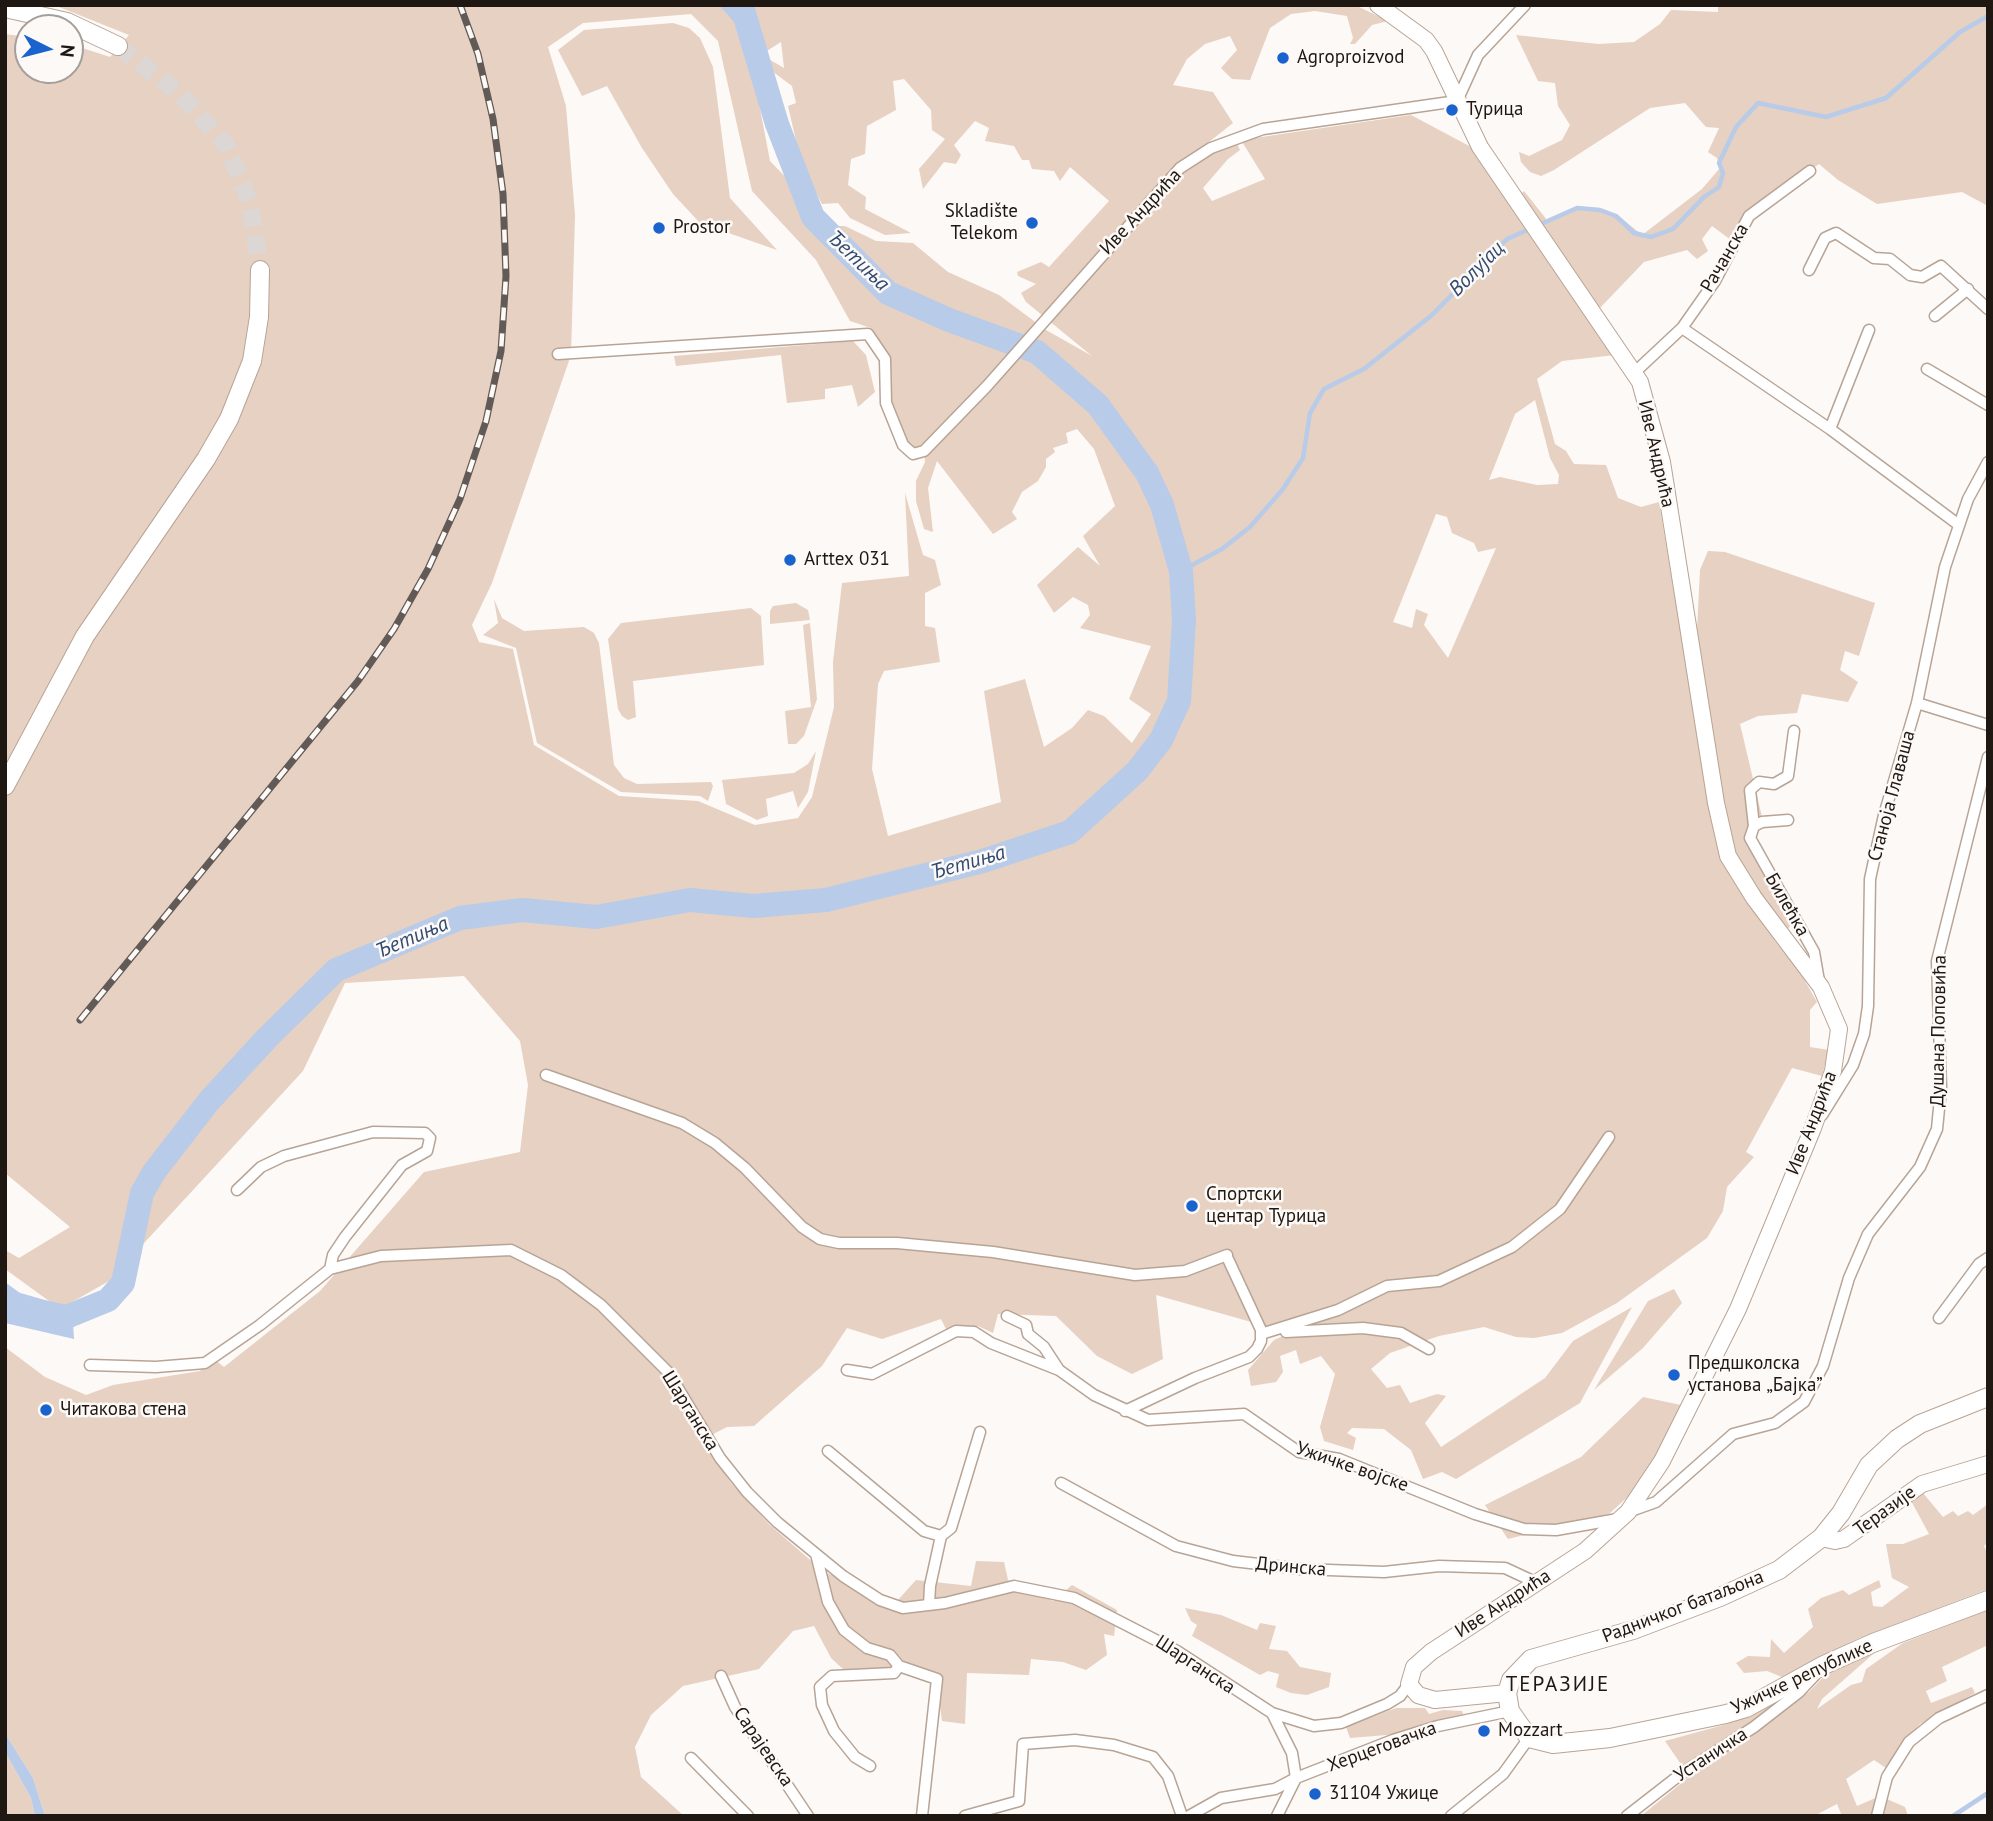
<!DOCTYPE html>
<meta charset="utf-8">
<style>
body{margin:0}
#map{position:relative;width:1993px;height:1821px;overflow:hidden;background:#fdf9f6;font-family:"PT Sans",sans-serif}
canvas{display:block}
.frame{position:absolute;inset:0;border:7px solid #1f1712;pointer-events:none}
.north{position:absolute;left:14px;top:14px;width:70px;height:70px;box-sizing:border-box;background:#fdf9f6;border:2px solid #a49f9b;border-radius:50%;rotate:96deg;font-size:19px;font-weight:700;line-height:28px;text-align:center;color:#1f1712}
.north::after{content:'';display:block;margin:auto;width:24px;height:32px;background:#1a63ce;clip-path:polygon(50% 0,100% 100%,50% 72%,0 100%)}
</style>
<div id="map">
<canvas width="1993" height="1821"></canvas>
<div class="frame"></div>
<div class="north">N</div>
</div>
<script>
const ctx = document.querySelector('canvas').getContext('2d');
ctx.lineJoin = 'round';
function paint(path, color) { ctx.fillStyle = color; ctx.fill(path, 'evenodd'); }
const toPath = rows => new Path2D(rows.map(r => 'M' + r).join(''));
function trace(path, color, width, dash) { ctx.strokeStyle = color; ctx.lineWidth = width; ctx.lineCap = dash ? 'butt' : 'round'; ctx.setLineDash(dash || []); ctx.stroke(path); }
function label(font, color, halo, rows, align = 'center') {
  ctx.font = font + ' "PT Sans",sans-serif'; ctx.lineWidth = 5; ctx.setLineDash([]); ctx.textBaseline = 'middle'; ctx.strokeStyle = halo; ctx.fillStyle = color; for (const [text, x, y, turn = 0] of rows) {
    ctx.save(); ctx.translate(x, y); ctx.rotate((+turn || 0) * Math.PI / 180); ctx.textAlign = isNaN(turn) ? turn : align; if (halo) ctx.strokeText(text, 0, 0); ctx.fillText(text, 0, 0); ctx.restore();
  }
}
const green = toPath([
 [54,5,1355,5,1388,21,1372,25,1355,44,1350,44,1353,38,1347,16,1315,11,1291,14,1270,28,1250,80,1232,79,1221,68,1237,50,1230,36,1205,44,1187,59,1173,85,1213,92,1233,123,1209,142,1192,168,1213,150,1236,141,1240,150,1228,159,1203,188,1212,201,1265,179,1241,140,1411,115,1473,148,1615,355,1562,361,1537,379,1555,444,1566,451,1574,464,1606,465,1618,498,1641,507,1659,502,1674,593,1697,630,1700,570,1708,551,1725,552,1875,603,1859,656,1845,651,1840,670,1858,682,1848,702,1802,694,1797,713,1758,716,1740,724,1763,821,1747,843,1792,925,1774,940,1801,974,1817,1002,1810,1010,1810,1047,1829,1050,1822,1076,1792,1068,1746,1152,1754,1157,1727,1187,1723,1211,1707,1238,1617,1303,1562,1333,1534,1338,1516,1337,1484,1327,1439,1336,1390,1353,1371,1369,1387,1388,1400,1385,1410,1403,1437,1394,1446,1396,1425,1423,1441,1447,1545,1378,1573,1341,1632,1307,1580,1403,1456,1479,1442,1472,1423,1479,1411,1450,1384,1429,1352,1428,1347,1433,1356,1438,1353,1450,1324,1441,1320,1427,1335,1374,1321,1356,1300,1364,1296,1350,1280,1356,1283,1372,1276,1382,1251,1386,1248,1370,1274,1340,1283,1336,1283,1331,1156,1295,1163,1359,1132,1374,1097,1356,1056,1316,998,1314,993,1333,978,1326,948,1333,941,1319,882,1339,847,1328,822,1366,754,1426,727,1427,702,1440,731,1483,770,1525,824,1572,898,1600,916,1580,971,1586,976,1561,1004,1562,1008,1580,1053,1601,1072,1585,1117,1610,1114,1636,1104,1634,1107,1655,1086,1670,1063,1662,1031,1659,1029,1675,967,1673,965,1724,942,1721,936,1676,844,1670,831,1658,814,1626,793,1631,759,1669,683,1686,651,1715,635,1747,641,1777,684,1816,45,1816,33,1778,5,1733,5,1347,45,1377,86,1395,113,1385,200,1371,211,1357,224,1367,320,1291,424,1172,520,1152,528,1085,520,1041,464,976,345,983,303,1071,109,1281,60,1309,5,1269,5,1250,19,1258,70,1227,5,1173,5,34,28,37,28,70,70,70,70,44,110,57,129,35],
 [691,14,718,41,752,191,816,260,850,321,871,328,889,402,904,444,913,451,924,449,925,462,916,481,916,501,924,529,933,532,928,488,937,461,993,534,1017,519,1012,512,1022,492,1038,481,1046,467,1046,459,1055,452,1053,448,1068,443,1066,433,1077,429,1094,449,1115,506,1083,536,1100,566,1078,547,1037,585,1054,613,1073,597,1088,605,1090,615,1080,628,1151,646,1129,699,1151,714,1132,743,1104,716,1088,710,1072,728,1044,747,1025,679,984,691,1001,802,888,836,872,769,878,684,884,671,940,662,935,628,925,626,925,593,941,585,935,560,923,555,905,493,909,576,842,583,833,662,834,707,812,797,798,818,755,825,698,801,619,796,534,745,513,649,479,642,472,625,492,583,571,355,575,215,566,106,548,47,583,23],
 [781,42,784,68,767,58,772,71,792,86,796,103,788,106,802,166,822,204,838,203,850,218,885,235,911,233,865,209,866,197,848,185,851,159,865,154,867,126,896,110,893,81,904,79,931,110,932,130,945,139,919,169,923,189,944,162,956,164,961,155,954,145,975,121,989,128,985,141,1014,146,1022,160,1029,160,1032,169,1054,171,1060,181,1070,167,1109,201,1049,267,1041,262,1017,272,1018,276,1036,284,1021,293,1026,302,1092,356,1046,330,999,295,948,272,913,243,876,241,845,226,832,226,770,161,751,61],
 [1535,400,1550,458,1559,475,1558,484,1537,485,1500,477,1489,480,1515,414],
 [1436,514,1447,517,1452,533,1474,543,1478,552,1496,548,1448,658,1424,625,1428,614,1416,609,1412,628,1393,622],
 [1718,5,1988,5,1988,206,1962,192,1877,204,1838,180,1819,164,1741,220,1731,240,1712,226,1702,239,1708,251,1697,259,1687,250,1644,262,1598,310,1519,196,1524,191,1547,220,1582,207,1603,209,1620,217,1642,235,1702,189,1720,168,1717,158,1708,152,1719,128,1706,127,1685,103,1650,108,1554,170,1541,176,1530,172,1521,162,1519,152,1529,156,1562,140,1570,125,1558,106,1555,83,1538,81,1516,35,1598,44,1634,42,1660,24,1671,10,1718,12],
 [673,23,689,28,700,38,713,67,730,198,777,250,700,223,673,194,642,148,607,86,582,96,558,50,584,30],
 [853,341,866,355,875,392,858,407,852,385,825,389,825,399,787,403,781,355,676,366,674,356],
 [494,599,502,618,524,631,584,627,594,633,599,643,614,765,624,778,637,784,711,782,713,786,708,801,700,796,621,792,537,743,516,648,483,635,498,623],
 [796,603,808,610,810,620,770,624,770,611,773,606],
 [751,608,761,616,764,665,633,681,636,717,628,720,622,716,618,709,608,639,621,623],
 [810,623,817,699,804,736,796,744,788,744,785,711,811,707,803,625],
 [816,751,808,792,798,808,793,791,766,799,768,816,757,820,726,804,722,780,794,773,808,764],
 [1674,1289,1682,1303,1643,1348,1594,1390,1648,1301],
 [1643,1397,1681,1405,1658,1457,1632,1493,1609,1514,1508,1539,1485,1505,1581,1457],
 [1923,1493,1943,1517,1953,1511,1958,1516,1968,1511,1973,1515,1988,1504,1988,1542,1984,1546,1988,1555,1988,1589,1857,1639,1782,1677,1767,1671,1744,1673,1736,1663,1748,1656,1770,1657,1771,1639,1784,1653,1813,1627,1808,1609,1821,1598,1843,1590,1849,1595,1879,1580,1881,1587,1871,1592,1873,1606,1882,1607,1909,1587,1892,1578,1886,1544,1903,1544,1929,1534,1910,1499],
 [1185,1608,1221,1615,1257,1630,1260,1623,1276,1626,1269,1649,1287,1651,1300,1667,1331,1673,1329,1687,1307,1695,1291,1693,1276,1687,1279,1674,1268,1671,1260,1675,1192,1636,1197,1625,1191,1621],
 [1988,1610,1988,1645,1942,1667,1947,1681,1926,1691,1931,1703,1972,1687,1975,1693,1920,1724,1896,1751,1889,1770,1874,1760,1846,1779,1857,1806,1880,1796,1905,1807,1908,1816,1842,1816,1837,1804,1814,1816,1641,1816,1711,1759,1809,1692,1829,1671,1880,1648,1822,1699,1817,1709,1851,1685,1862,1682,1866,1669,1903,1643],
 [1781,1700,1685,1770,1665,1741,1727,1724],
 [1396,1708,1425,1708,1429,1714,1443,1710,1462,1711,1464,1716,1399,1734,1350,1738,1346,1727],
 [5,1752,31,1798,35,1816,5,1816]
]);
const water = toPath([
 [719,5,753,5,736,24],
 [5,1282,24,1296,72,1306,74,1339,5,1323],
 [5,1733,33,1778,45,1816,35,1816,31,1798,5,1752]
]);
const stream = toPath([
 [1181,571,1222,549,1250,527,1283,489,1303,458,1310,413,1324,389,1364,369,1432,315,1507,239,1577,208,1600,210,1616,216,1634,233,1651,237,1673,229,1704,197,1719,187,1723,173,1719,163,1736,127,1758,103,1826,117,1886,98,1960,32,1988,16],
 [1953,1816,1988,1793]
]);
const river = toPath([
 [5,1301,64,1318,108,1300,123,1283,142,1193,154,1172,209,1101,267,1038,336,970,460,918,522,910,596,917,690,900,753,906,826,900,983,861,1070,832,1137,771,1161,740,1179,701,1184,620,1181,571,1162,505,1147,473,1098,405,1037,352,949,320,888,293,813,217,777,124,743,10,739,5]
]);
const primaryTunnel = toPath([
 [118,46,180,94,226,145,250,203,260,270]
]);
const street = toPath([
 [1809,270,1825,238,1836,233,1874,258,1890,259,1910,275,1922,277,1941,266,1988,309],
 [1935,316,1968,289],
 [1682,328,1830,429,1959,525],
 [558,354,868,334,885,359,886,403,903,445,913,454,924,451,987,386,1180,168,1211,148,1263,129,1457,101,1478,55,1525,5],
 [1927,369,1988,405],
 [1635,372,1682,328,1715,281,1749,216,1810,171],
 [1830,429,1869,330],
 [1917,703,1988,725],
 [1794,731,1788,776,1774,784,1759,782,1750,790,1754,826,1750,838,1814,952,1819,981],
 [1754,826,1762,822,1788,820],
 [546,1075,682,1123,715,1143,745,1168,802,1227,820,1239,839,1243,897,1243,993,1252,1135,1275,1185,1271,1227,1255],
 [1822,1115,1853,1065,1864,1034,1868,1006,1870,879,1884,815,1917,703,1945,567,1968,499,1988,462],
 [237,1190,261,1167,284,1156,373,1132,425,1133,430,1138,427,1151,402,1165,345,1237,333,1255,330,1269],
 [1007,1316,1026,1325,1028,1334,1044,1347,1059,1370],
 [1939,1318,1979,1264,1988,1258],
 [1286,1332,1363,1328,1401,1333,1429,1349],
 [1261,1334,1338,1310,1387,1286,1439,1281,1512,1247,1560,1209,1609,1137],
 [90,1365,156,1367,205,1363,260,1325,330,1269,381,1256,511,1250,561,1275,601,1305,669,1373,720,1458,747,1492,777,1522,843,1576,880,1600,903,1608,945,1603,1014,1586,1074,1598,1177,1651,1272,1713,1314,1726,1341,1723,1387,1704,1400,1696,1409,1684],
 [847,1370,872,1374,956,1331,974,1332,991,1343,1059,1370,1094,1395,1148,1420,1244,1414,1299,1452,1339,1459,1475,1514,1524,1529,1556,1530,1618,1519],
 [1125,1411,1195,1378,1249,1357,1257,1349,1261,1341,1261,1330,1228,1259],
 [828,1451,924,1531,941,1536],
 [1061,1483,1176,1546,1233,1561,1301,1569,1384,1572,1439,1566,1505,1568,1535,1582],
 [1628,1512,1656,1502,1733,1434,1775,1423,1804,1402,1823,1366,1849,1278,1868,1234,1920,1167,1937,1129,1941,1088,1937,961,1988,757],
 [816,1554,828,1602,844,1630,867,1648,890,1655,899,1666,894,1673,832,1676,820,1687,822,1705,834,1731,855,1757,870,1766],
 [929,1605,930,1586,941,1536,951,1528,980,1432],
 [899,1666,937,1679,922,1816],
 [721,1676,735,1707,808,1816],
 [691,1758,748,1816],
 [965,1816,1019,1801,1023,1744,1075,1740,1114,1745,1153,1757,1168,1776,1182,1816],
 [1189,1816,1221,1798,1275,1789,1296,1778,1292,1753,1272,1713],
 [1277,1816,1296,1778,1393,1740,1438,1726,1510,1711],
 [1451,1816,1503,1774,1529,1738],
 [1627,1816,1681,1774,1754,1727,1799,1692,1815,1675],
 [1877,1816,1887,1777,1909,1742,1939,1718,1988,1695]
]);
const secondary = toPath([
 [1378,5,1426,40,1434,51,1480,147,1640,382,1662,462,1716,803,1728,856,1754,898,1821,987,1839,1029,1833,1071,1813,1128,1738,1309,1662,1461,1628,1512,1585,1551,1431,1652,1414,1667,1409,1684,1418,1695,1435,1700,1507,1693],
 [1821,1538,1835,1541,1844,1539,1922,1484,1988,1464]
]);
const primary = toPath([
 [5,8,67,22,118,46],
 [5,786,85,636,206,459,229,419,252,361,259,317,260,270],
 [1988,1397,1920,1424,1897,1439,1869,1465,1841,1513,1821,1538,1779,1570,1720,1597,1633,1630,1531,1659,1511,1680,1507,1693,1510,1711,1529,1738,1553,1744,1610,1738,1726,1714,1746,1708,1824,1665,1873,1643,1988,1600]
]);
const rail = toPath([
 [80,1020,358,681,394,629,428,569,460,499,486,421,501,351,506,276,503,194,493,119,478,54,460,5]
]);
const markers = [
 [1283,58,7,"#1a63ce"],
 [1452,110,7,"#1a63ce"],
 [1032,223,7,"#1a63ce"],
 [659,228,7,"#1a63ce"],
 [790,560,7,"#1a63ce"],
 [1192,1206,7,"#1a63ce"],
 [1674,1375,7,"#1a63ce"],
 [46,1410,7,"#1a63ce"],
 [1484,1731,7,"#1a63ce"],
 [1315,1794,7,"#1a63ce"]
];
const poiNames = [
 ["Agroproizvod",1297,58],
 ["Турица",1466,110],
 ["Skladište",1018,212,"right"],
 ["Telekom",1018,234,"right"],
 ["Prostor",673,228],
 ["Arttex 031",804,560],
 ["Спортски",1206,1195],
 ["центар Турица",1206,1217],
 ["Предшколска",1688,1364],
 ["установа „Бајка”",1688,1386],
 ["Читакова стена",60,1410],
 ["Mozzart",1498,1731],
 ["31104 Ужице",1329,1794]
];
const streetNames = [
 ["Иве Андрића",1141,212,-47],
 ["Рачанска",1725,258,-60],
 ["Иве Андрића",1656,454,77],
 ["Станоја Главаша",1892,796,-75],
 ["Билећка",1787,905,60],
 ["Душана Поповића",1939,1031,-89],
 ["Иве Андрића",1812,1123,-69],
 ["Шарганска",690,1411,58],
 ["Ужичке војске",1352,1467,19],
 ["Теразије",1885,1511,-36],
 ["Дринска",1291,1567,5],
 ["Иве Андрића",1503,1604,-33],
 ["Радничког батаљона",1683,1607,-21],
 ["Шарганска",1195,1665,33],
 ["Ужичке републике",1802,1677,-25],
 ["Сарајевска",763,1747,56],
 ["Херцеговачка",1382,1747,-20],
 ["Устаничка",1711,1755,-33]
];
const waterNames = [
 ["Ђетиња",858,261,44],
 ["Волујац",1477,269,-45],
 ["Ђетиња",968,863,-16],
 ["Ђетиња",412,938,-23]
];
const neighbourhoodNames = [
 ["ТЕРАЗИЈЕ",1558,1685]
];
paint(green, '#e6d1c2');
paint(water, '#b8cbe8');
trace(stream, '#b8cbe8', 4.5);
trace(river, '#b8cbe8', 24);
trace(primaryTunnel, '#dcd7d4', 18, [18, 9]);
trace(street, '#b8a495', 13);
trace(secondary, '#b8a495', 18);
trace(primary, '#b8a495', 20);
trace(street, '#fff', 10);
trace(secondary, '#fff', 16);
trace(primary, '#fff', 18);
trace(rail, '#615a56', 7);
trace(rail, '#fdf9f6', 4.5, [13]);
for (const [x, y, r, color] of markers) { const dot = new Path2D(); dot.arc(x, y, r, 0, 2 * Math.PI); ctx.fillStyle = color; ctx.fill(dot); trace(dot, '#fdf9f6', 2.5); }
label('19px', '#1f1712', '#fdf9f6', poiNames, 'left');
label('19px', '#1f1712', '#fdf9f6', streetNames);
label('italic 21px', '#304a72', '#fdf9f6', waterNames);
ctx.letterSpacing = '2px';
label('21px', '#1f1712', '#fdf9f6', neighbourhoodNames);
ctx.letterSpacing = '0px';
</script>
